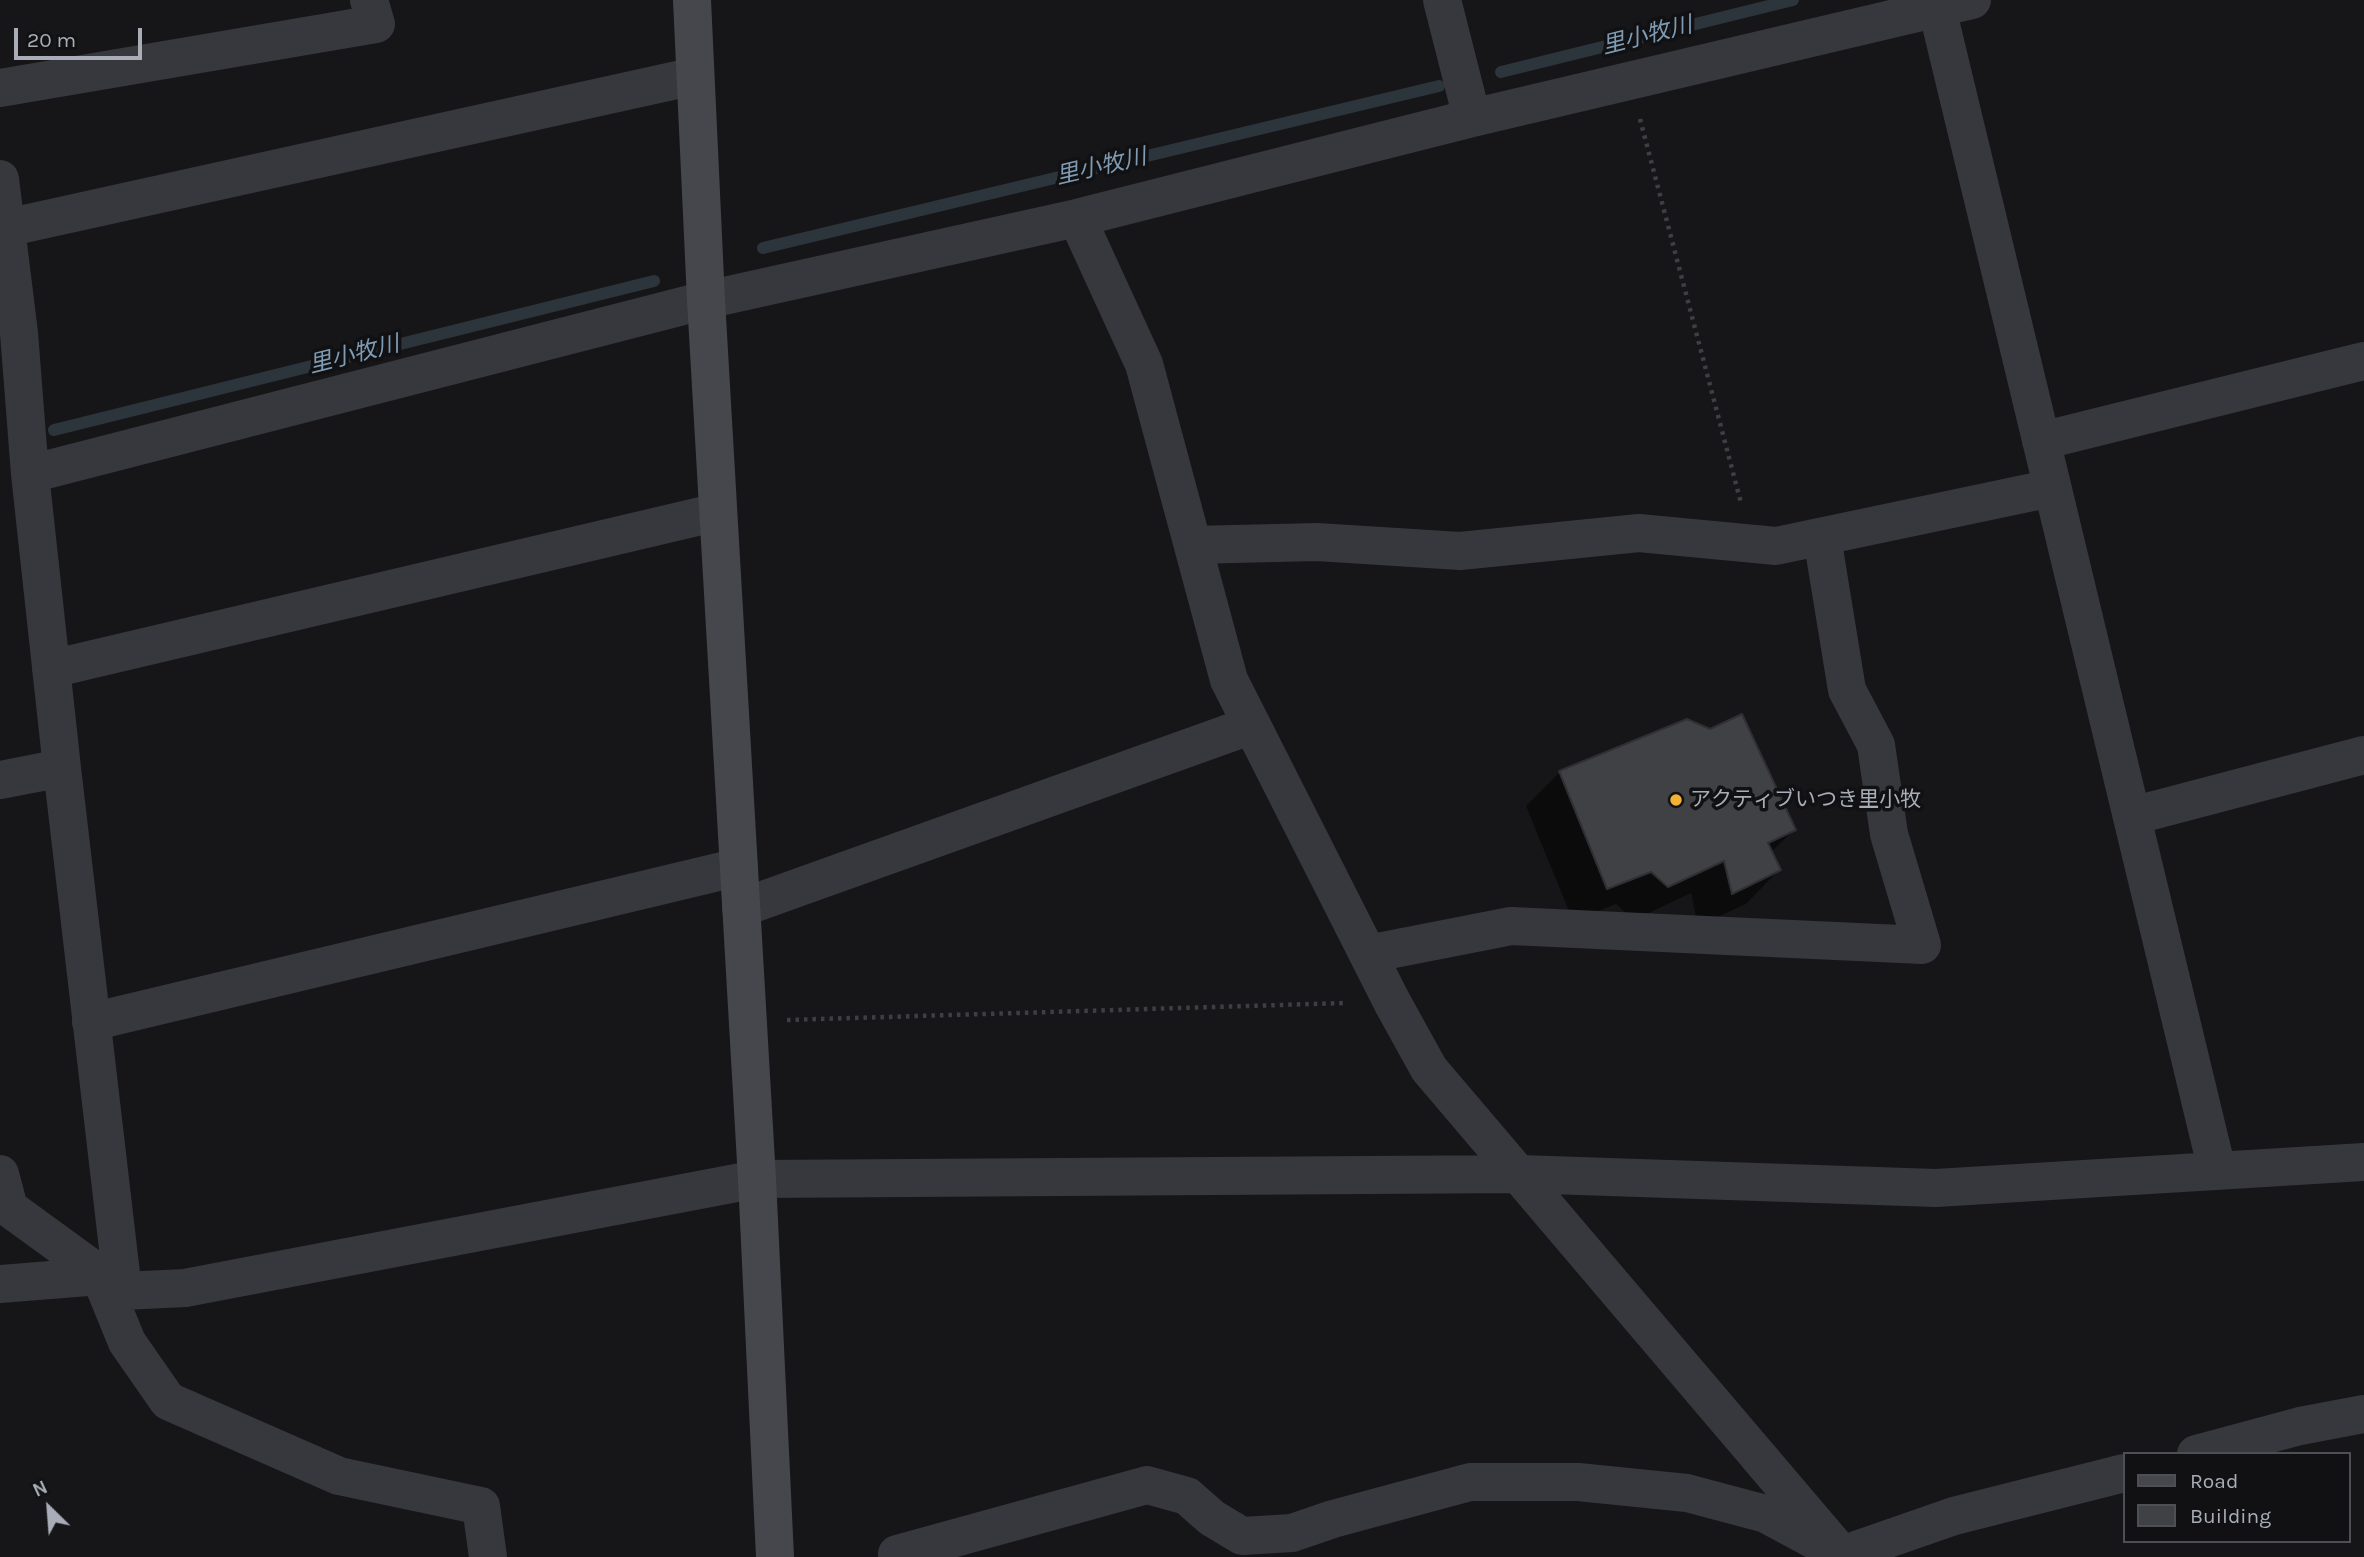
<!DOCTYPE html>
<meta charset="utf-8">
<style>
body{margin:0}
#map{position:relative;width:2364px;height:1557px;overflow:hidden;background:#161618;font-family:Karla,sans-serif}
canvas{display:block}
.legend{position:absolute;left:2123px;top:1452px;width:228px;height:91px;box-sizing:border-box;background:#111113;border:2px solid #4d4f55;margin:0;padding:9px 12px;list-style:none;font-size:21px;color:#a8adb8}
.legend li{display:flex;align-items:center;gap:14px;height:35px}
.legend b{width:35px;border:2px solid #4d4f55}
.north{position:absolute;left:14px;top:1473px;width:70px;height:70px;-webkit-text-stroke:5px #111113;paint-order:stroke;rotate:335deg;font-size:19px;font-weight:700;line-height:28px;text-align:center;color:#a8adb8}
.north::after{content:'';display:block;margin:auto;width:24px;height:32px;background:#a8adb8;clip-path:polygon(50% 0,100% 100%,50% 72%,0 100%)}
.scale{position:absolute;left:14px;top:28px;width:128px;height:32px;box-sizing:border-box;border:4px solid #a8adb8;border-top:0;padding-left:9px;font-size:21px;line-height:24px;white-space:nowrap;color:#a8adb8;-webkit-text-stroke:5px #111113;paint-order:stroke}
</style>
<div id="map">
<canvas width="2364" height="1557"></canvas>
<ul class="legend">
<li><b style="height:9px;background:#45474d"></b>Road</li>
<li><b style="height:19px;background:#404145"></b>Building</li>
</ul>
<div class="north">N</div>
<div class="scale">20 m</div>
</div>
<script>
const ctx = document.querySelector('canvas').getContext('2d');
ctx.lineJoin = 'round';
function paint(path, color) { ctx.fillStyle = color; ctx.fill(path, 'evenodd'); }
const toPath = rows => new Path2D(rows.map(r => 'M' + r).join(''));
function trace(path, color, width, dash) { ctx.strokeStyle = color; ctx.lineWidth = width; ctx.lineCap = dash ? 'butt' : 'round'; ctx.setLineDash(dash || []); ctx.stroke(path); }
function label(font, color, halo, rows, align = 'center') {
  ctx.font = font + ' Karla,"Noto Sans JP",sans-serif'; ctx.lineWidth = 7; ctx.setLineDash([]); ctx.textBaseline = 'middle'; ctx.strokeStyle = halo; ctx.fillStyle = color; for (const [text, x, y, turn = 0] of rows) {
    ctx.save(); ctx.translate(x, y); ctx.rotate((+turn || 0) * Math.PI / 180); ctx.textAlign = isNaN(turn) ? turn : align; if (halo) ctx.strokeText(text, 0, 0); ctx.fillText(text, 0, 0); ctx.restore();
  }
}
const shadow = toPath([
 [1560,772,1794,830,1771,852,1779,870,1746,904,1698,926,1691,893,1634,920,1616,904,1573,921,1526,806]
]);
const stream = toPath([
 [1501,72,1793,0],
 [763,248,1439,86],
 [54,430,654,281]
]);
const building = toPath([
 [1742,714,1796,830,1768,843,1781,870,1732,894,1724,861,1668,887,1651,872,1607,889,1559,771,1687,719,1710,729,1742,714]
]);
const path = toPath([
 [1640,119,1741,503],
 [787,1020,1345,1003]
]);
const street = toPath([
 [1442,0,1472,118],
 [1935,0,2217,1170],
 [0,88,376,24,369,0],
 [0,179,19,333,30,474,62,768,123,1291],
 [1077,218,1144,364,1229,680,1392,1002,1429,1069,1844,1557],
 [6,228,695,76],
 [2041,441,2364,361],
 [30,474,706,300,1077,218,1472,118,1972,0],
 [1193,545,1317,542,1460,551,1639,533,1776,546,2052,488],
 [51,669,718,512],
 [0,780,62,768],
 [2132,816,2364,755],
 [741,908,1252,725],
 [1368,954,1511,926,1922,945,1889,834,1876,745,1847,690,1822,537],
 [91,1022,739,867],
 [0,1174,9,1208,123,1291,185,1288,757,1179,1520,1174,1936,1188,2364,1162],
 [0,1284,100,1276,127,1342,168,1401,339,1476,481,1506,488,1557],
 [2196,1454,2300,1426,2364,1414],
 [897,1554,1147,1485,1187,1496,1212,1518,1242,1536,1292,1533,1333,1519,1470,1482,1578,1482,1687,1493,1766,1514,1842,1555,1954,1516,2124,1473]
]);
const secondary = toPath([
 [692,0,706,300,757,1179,775,1557]
]);
const markers = [
 [1676,800,7,"#f2b134"]
];
const poiNames = [
 ["アクティブいつき里小牧",1690,800]
];
const waterNames = [
 ["里小牧川",1647,36,-14],
 ["里小牧川",1101,167,-13],
 ["里小牧川",354,355,-14]
];
paint(shadow, '#0007');
trace(stream, '#2c353c', 12);
paint(building, '#404145');
trace(building, '#303034', 2);
trace(path, '#3d3f44', 4.5, [3.5, 5]);
trace(street, '#37383d', 38);
trace(secondary, '#45474d', 38);
for (const [x, y, r, color] of markers) { const dot = new Path2D(); dot.arc(x, y, r, 0, 2 * Math.PI); ctx.fillStyle = color; ctx.fill(dot); trace(dot, '#111113', 2.5); }
label('21px', '#a8adb8', '#111113', poiNames, 'left');
label('italic 23px', '#7f9bb3', '#111113', waterNames);
</script>
